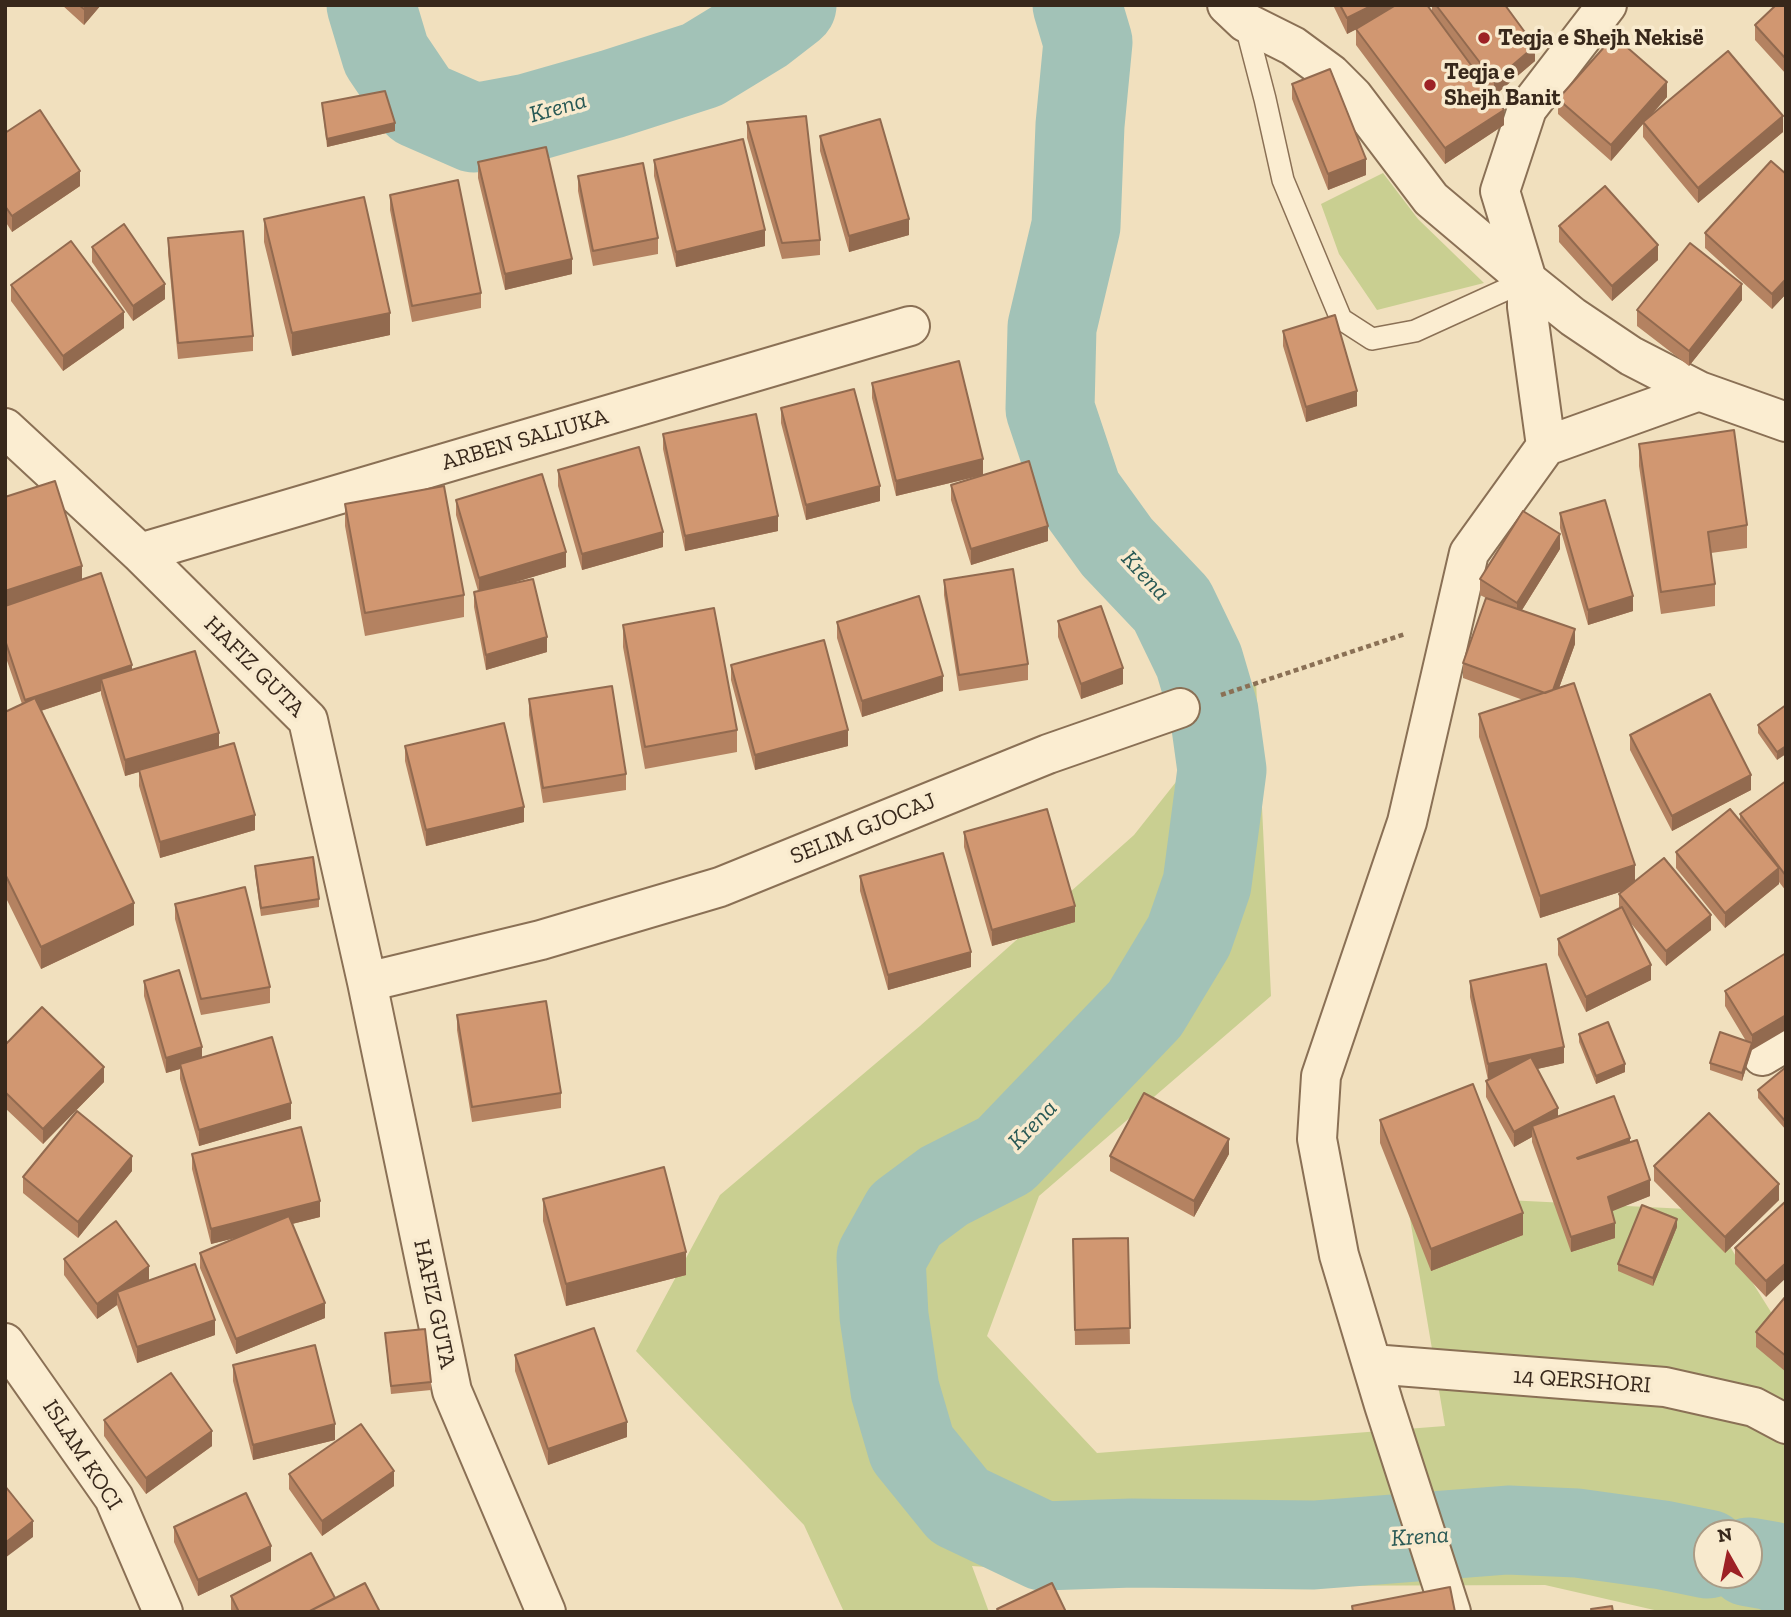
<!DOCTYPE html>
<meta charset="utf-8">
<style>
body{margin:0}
#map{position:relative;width:1791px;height:1617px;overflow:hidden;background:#f1e0be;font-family:"Zilla Slab",serif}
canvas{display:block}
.frame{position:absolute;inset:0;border:7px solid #38281b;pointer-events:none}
.north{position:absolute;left:1693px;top:1519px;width:70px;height:70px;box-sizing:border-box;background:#f8eace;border:2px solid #ab9c86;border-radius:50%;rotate:351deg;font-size:19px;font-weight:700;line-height:28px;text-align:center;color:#38281b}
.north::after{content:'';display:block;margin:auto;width:24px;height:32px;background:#9d2125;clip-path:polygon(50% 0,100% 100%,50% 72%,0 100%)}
</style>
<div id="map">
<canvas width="1791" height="1617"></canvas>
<div class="frame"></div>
<div class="north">N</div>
</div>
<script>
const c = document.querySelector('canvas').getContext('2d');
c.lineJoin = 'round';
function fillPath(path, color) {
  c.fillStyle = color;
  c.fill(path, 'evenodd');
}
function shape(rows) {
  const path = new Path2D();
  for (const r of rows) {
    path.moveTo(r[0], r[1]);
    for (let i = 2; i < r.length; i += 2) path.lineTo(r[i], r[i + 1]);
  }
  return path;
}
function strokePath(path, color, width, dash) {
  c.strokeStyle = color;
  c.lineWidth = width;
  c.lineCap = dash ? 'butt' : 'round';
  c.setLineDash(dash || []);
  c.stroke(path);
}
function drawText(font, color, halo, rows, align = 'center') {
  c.font = font + ' "Zilla Slab",serif';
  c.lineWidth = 7;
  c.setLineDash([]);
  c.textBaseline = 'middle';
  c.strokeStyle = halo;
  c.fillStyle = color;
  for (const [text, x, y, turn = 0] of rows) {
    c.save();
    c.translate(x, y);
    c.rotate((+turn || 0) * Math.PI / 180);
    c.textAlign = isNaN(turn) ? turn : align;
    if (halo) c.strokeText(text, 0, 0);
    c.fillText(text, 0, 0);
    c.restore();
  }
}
const green = shape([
 [1383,173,1418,219,1484,283,1377,310,1339,254,1321,204],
 [1256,681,1271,996,1039,1196,987,1336,1097,1453,1445,1426,1406,1195,1707,1210,1786,1336,1786,1612,1663,1612,1545,1585,1264,1586,972,1566,989,1612,844,1612,804,1525,636,1351,720,1195,920,1026,1134,835],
 [1707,1533,1749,1533,1749,1575,1707,1575]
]);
const river = shape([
 [371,5,386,55,419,104,474,128,528,118,612,94,702,65,761,29,792,5],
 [1077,5,1088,42,1080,125,1076,226,1052,327,1050,409,1078,493,1117,547,1172,605,1199,661,1214,712,1222,770,1207,884,1189,936,1145,1009,1005,1155,944,1186,905,1215,881,1258,884,1316,895,1390,912,1448,959,1506,1043,1546,1132,1543,1314,1545,1508,1530,1577,1533,1663,1545,1707,1554],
 [1749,1562,1772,1566,1786,1572]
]);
const path = shape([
 [1221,695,1405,634]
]);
const service = shape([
 [1245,22,1265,99,1283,180,1341,319,1372,339,1415,331,1527,280]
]);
const minor = shape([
 [1227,5,1245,22,1293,46,1331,74,1353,96,1431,199,1527,280,1573,317,1631,356,1699,391],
 [5,428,140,553,308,720,367,982,452,1391,546,1612],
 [1546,446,1527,307,1527,280,1500,191,1527,109,1607,5],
 [1546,446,1699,391,1786,422],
 [140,553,910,326],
 [367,982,541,940,720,887,1048,754,1180,708],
 [1762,1056,1786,1042],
 [5,1343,114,1498,163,1612],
 [1372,1364,1665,1387,1754,1407,1786,1424],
 [1451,1612,1384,1405,1339,1255,1317,1139,1321,1076,1407,822,1469,553,1546,446]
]);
const wall = shape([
 [62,5,101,5,84,25],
 [1333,5,1427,5,1432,13,1432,5,1505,5,1535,61,1494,96,1504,125,1445,164,1356,45,1356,29,1347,34],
 [1786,5,1786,74,1755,40,1755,25],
 [1292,84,1366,175,1328,190,1292,99],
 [1667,97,1650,116,1783,132,1698,203,1643,137,1643,124,1611,161,1558,114,1558,99],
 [322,103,395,131,327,147],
 [747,122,820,240,820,255,782,259,747,138],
 [5,133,80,186,12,232,5,221],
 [820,136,909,235,849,252,820,151],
 [654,160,765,246,676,267,654,176],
 [478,162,572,274,505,290,478,178],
 [1786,174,1786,294,1772,309,1705,248,1705,233],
 [578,176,658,238,658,254,593,266,578,191],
 [390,195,481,293,481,308,412,322,390,210],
 [264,219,390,335,292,356,264,242],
 [1559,226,1658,260,1612,301,1559,242],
 [168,238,253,336,253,351,178,359,168,253],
 [92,247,165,299,133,321,92,262],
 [11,285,124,328,63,371,11,301],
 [1742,300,1689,366,1637,326,1637,310],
 [1283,331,1357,406,1306,422,1283,346],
 [872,383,983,475,896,496,872,398],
 [781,408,880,501,806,520,781,423],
 [663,434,778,531,685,551,663,449],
 [1639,444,1747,525,1747,548,1711,553,1715,584,1715,606,1661,614,1639,466],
 [558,470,663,547,582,570,558,486],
 [951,485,1048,541,971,565,951,500],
 [5,497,82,580,132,669,219,747,255,830,160,858,139,786,139,772,125,776,101,694,101,691,41,711,134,925,41,969,5,896,5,712,22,704,5,655],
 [456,500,566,567,512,583,547,652,486,670,474,607,474,592,478,591,456,515],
 [345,504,464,595,464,617,365,636,345,526],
 [1560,513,1633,611,1588,625,1560,528],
 [1560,549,1522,610,1575,644,1559,688,1635,881,1711,930,1666,966,1629,921,1651,980,1586,1012,1558,955,1558,939,1619,909,1619,894,1623,891,1540,918,1479,737,1479,714,1523,700,1463,678,1463,663,1486,598,1480,595,1480,579],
 [944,580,1028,664,1028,680,959,691,944,595],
 [1058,621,1123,684,1081,699,1058,637],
 [837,622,943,691,862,717,837,638],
 [623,625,737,730,737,752,645,769,623,647],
 [731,665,848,746,755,770,731,680],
 [529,699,626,774,626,790,543,803,529,715],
 [1786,705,1777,760,1758,733,1758,725],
 [1630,735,1751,790,1672,831,1630,750],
 [405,746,524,822,426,846,405,761],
 [1786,781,1786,891,1779,882,1779,884,1725,928,1676,868,1676,852,1740,821,1740,814],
 [964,832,1075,922,992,946,964,847],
 [255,866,319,899,319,907,261,916,255,874],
 [860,876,971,967,888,990,860,891],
 [175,904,270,987,270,1003,201,1015,175,919],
 [1780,957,1742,1081,1710,1070,1710,1063,1746,1041,1725,1006,1725,991],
 [144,981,202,1057,291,1119,199,1146,180,1079,180,1069,166,1073,144,996],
 [1470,981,1564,1063,1537,1069,1558,1117,1630,1142,1650,1196,1611,1211,1615,1238,1571,1252,1532,1142,1532,1137,1514,1147,1486,1097,1486,1081,1488,1080,1470,997],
 [457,1015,561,1093,561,1108,472,1122,457,1030],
 [1579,1034,1625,1072,1596,1084,1579,1042],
 [5,1045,104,1082,43,1144,5,1108],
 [1786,1067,1786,1130,1758,1098,1758,1090],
 [1380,1120,1523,1235,1431,1271,1380,1143],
 [192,1154,320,1217,292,1224,325,1318,236,1354,200,1268,200,1253,238,1237,211,1244,192,1169],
 [1229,1154,1194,1217,1110,1171,1110,1156],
 [1654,1166,1779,1200,1725,1253,1654,1181],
 [132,1171,78,1238,23,1193,23,1177],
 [543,1199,686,1275,566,1306,543,1221],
 [1786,1201,1766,1297,1735,1264,1735,1248],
 [1677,1227,1653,1286,1618,1271,1618,1264],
 [1128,1238,1130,1344,1075,1345,1073,1239],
 [64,1259,149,1280,215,1335,137,1363,117,1305,97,1319,64,1275],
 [1786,1296,1786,1372,1756,1347,1756,1332],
 [385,1333,431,1382,431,1390,391,1394],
 [515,1355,627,1437,548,1465,515,1371],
 [233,1365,335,1440,253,1460,233,1381],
 [104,1420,212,1446,146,1494,104,1436],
 [289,1474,394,1486,322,1536,289,1489],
 [174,1527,271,1561,198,1596,174,1542],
 [231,1596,335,1598,380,1612,231,1612]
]);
const shadedWall = shape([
 [87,5,101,5,84,25,84,9],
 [1373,5,1405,5,1347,34,1347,18],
 [1535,46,1535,61,1494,96,1494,81],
 [1667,82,1667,97,1644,123,1643,122,1643,124,1611,161,1611,145],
 [1504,110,1504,125,1445,164,1445,148],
 [1783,116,1783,132,1698,203,1698,188],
 [395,123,395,131,327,147,327,139],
 [1366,159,1366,175,1328,190,1328,174],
 [80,171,80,186,12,232,12,216],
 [909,219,909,235,849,252,849,236],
 [765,230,765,246,676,267,676,252],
 [1658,245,1658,260,1612,301,1612,286],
 [572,259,572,274,505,290,505,274],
 [1786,279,1786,294,1772,309,1772,294],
 [165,284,165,299,133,321,133,306],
 [1742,284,1742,300,1689,366,1689,351],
 [124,312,124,328,63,371,63,356],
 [390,313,390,335,292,356,292,333],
 [1357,391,1357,406,1306,422,1306,407],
 [983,459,983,475,896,496,896,481],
 [880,486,880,501,806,520,806,505],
 [778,516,778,531,685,551,685,536],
 [1048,526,1048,541,971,565,971,549],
 [663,532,663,547,582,570,582,554],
 [1560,534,1560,549,1517,618,1517,603],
 [566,552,566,567,479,593,479,578],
 [82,566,82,582,5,606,5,591],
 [1633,596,1633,611,1588,625,1588,610],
 [1575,629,1575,644,1551,710,1551,695],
 [547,637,547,652,486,670,486,655],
 [132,665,132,680,101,679,101,691,25,716,25,700],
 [1123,668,1123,684,1081,699,1081,684],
 [943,676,943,691,862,717,862,701],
 [848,730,848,746,755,770,755,755],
 [219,733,219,748,125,776,125,760],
 [1786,746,1786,754,1777,760,1777,752],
 [1751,775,1751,790,1672,831,1672,816],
 [524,807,524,822,426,846,426,830],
 [255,815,255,830,160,858,160,842],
 [1635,865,1635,887,1540,918,1540,896],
 [1779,868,1779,884,1725,928,1725,913],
 [134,903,134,925,41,969,41,947],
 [1075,906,1075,922,992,946,992,930],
 [1711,915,1711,930,1666,966,1666,951],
 [971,952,971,967,888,990,888,975],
 [1651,965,1651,980,1586,1012,1586,997],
 [1786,1015,1786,1030,1752,1050,1742,1081,1742,1073,1752,1043,1752,1035],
 [202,1047,202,1062,180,1064,180,1069,166,1073,166,1058],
 [1564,1047,1564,1063,1488,1080,1488,1064],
 [1625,1064,1625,1072,1596,1084,1596,1076],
 [104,1067,104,1082,43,1144,43,1129],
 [291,1103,291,1119,199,1146,199,1130],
 [1558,1108,1558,1123,1532,1126,1532,1137,1514,1147,1514,1132],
 [1630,1138,1630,1154,1577,1173,1577,1158],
 [1229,1139,1229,1154,1194,1217,1194,1201],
 [132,1156,132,1171,78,1238,78,1222],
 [1650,1180,1650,1196,1608,1213,1608,1197],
 [1779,1184,1779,1200,1725,1253,1725,1237],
 [320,1201,320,1217,211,1244,211,1229],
 [1523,1213,1523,1235,1431,1271,1431,1249],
 [1677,1219,1677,1227,1653,1286,1653,1278],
 [1615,1223,1615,1238,1571,1252,1571,1237],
 [686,1252,686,1275,566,1306,566,1284],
 [1786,1263,1786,1278,1766,1297,1766,1281],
 [149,1266,149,1281,117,1292,117,1305,97,1319,97,1304],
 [325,1303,325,1318,236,1354,236,1339],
 [215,1320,215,1335,137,1363,137,1347],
 [627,1422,627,1437,548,1465,548,1449],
 [335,1424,335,1440,253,1460,253,1445],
 [212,1431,212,1446,146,1494,146,1478],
 [394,1471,394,1486,322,1536,322,1521],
 [33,1521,33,1537,5,1558,5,1543],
 [271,1546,271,1561,198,1596,198,1580]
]);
const building = shape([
 [79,5,87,5,84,9,79,5],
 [1340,5,1373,5,1347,18,1340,5],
 [1396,5,1427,5,1504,110,1445,148,1356,29,1396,5],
 [1436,5,1505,5,1535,46,1494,81,1436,5],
 [1776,5,1786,5,1786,59,1755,25,1776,5],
 [1614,36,1667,82,1611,145,1558,99,1614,36],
 [1728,51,1783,116,1698,188,1643,122,1728,51],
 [1330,69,1366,159,1328,174,1292,84,1330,69],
 [385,91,395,123,327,139,322,103,385,91],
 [40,110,80,171,12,216,5,206,5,133,40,110],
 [806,116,820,240,782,243,747,122,806,116],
 [880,119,909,219,849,236,820,136,880,119],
 [743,139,765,230,676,252,654,160,743,139],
 [546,147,572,259,505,274,478,162,546,147],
 [1771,161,1786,174,1786,279,1772,294,1705,233,1771,161],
 [643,163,658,238,593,251,578,176,643,163],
 [458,180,481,293,412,306,390,195,458,180],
 [1605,186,1658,245,1612,286,1559,226,1605,186],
 [364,197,390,313,292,333,264,219,364,197],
 [124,224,165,284,133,306,92,247,124,224],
 [243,231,253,336,178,343,168,238,243,231],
 [71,241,124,312,63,356,11,285,71,241],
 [1690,243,1742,284,1689,351,1637,310,1690,243],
 [1335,315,1357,391,1306,407,1283,331,1335,315],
 [959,361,983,459,896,481,872,383,959,361],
 [854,389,880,486,806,505,781,408,854,389],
 [756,414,778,516,685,536,663,434,756,414],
 [1734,430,1747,525,1708,532,1715,584,1661,592,1639,444,1734,430],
 [639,447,663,532,582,554,558,470,639,447],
 [1029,461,1048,526,971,549,951,485,1029,461],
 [542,474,566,552,479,578,456,500,542,474],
 [55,481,82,566,5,591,5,497,55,481],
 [444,486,464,595,365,613,345,504,444,486],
 [1605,500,1633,596,1588,610,1560,513,1605,500],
 [1523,511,1560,534,1517,603,1480,579,1523,511],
 [1013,569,1028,664,959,675,944,580,1013,569],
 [101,573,132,665,25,700,5,640,5,606,101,573],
 [533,579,547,637,486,655,474,592,533,579],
 [919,596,943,676,862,701,837,622,919,596],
 [1486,598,1575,629,1553,690,1545,693,1463,663,1486,598],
 [1101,606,1123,668,1081,684,1058,621,1101,606],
 [714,608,737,730,645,747,623,625,714,608],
 [824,640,848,730,755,755,731,665,824,640],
 [195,651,219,733,125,760,101,679,195,651],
 [1574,683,1635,865,1540,896,1479,714,1574,683],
 [612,686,626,774,543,788,529,699,612,686],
 [1710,694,1751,775,1672,816,1630,735,1710,694],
 [35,698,134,903,41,947,5,874,5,712,35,698],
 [1786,705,1786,746,1777,752,1758,725,1786,705],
 [504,723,524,807,426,830,405,746,504,723],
 [234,743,255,815,160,842,139,770,234,743],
 [1786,781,1786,876,1740,814,1786,781],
 [1047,809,1075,906,992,930,964,832,1047,809],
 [1730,809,1779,868,1725,913,1676,852,1730,809],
 [943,853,971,952,888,975,860,876,943,853],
 [313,857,319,899,261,908,255,866,313,857],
 [1664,858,1711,915,1666,951,1619,894,1664,858],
 [245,887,270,987,201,999,175,904,245,887],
 [1622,907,1651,965,1586,997,1558,939,1622,907],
 [1786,953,1786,1015,1752,1035,1725,991,1786,953],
 [1546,964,1564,1047,1488,1064,1470,981,1546,964],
 [179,970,202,1047,166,1058,144,981,179,970],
 [546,1001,561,1093,472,1107,457,1015,546,1001],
 [42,1007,104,1067,43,1129,5,1092,5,1045,42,1007],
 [1608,1022,1625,1064,1596,1076,1579,1034,1608,1022],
 [1720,1032,1752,1043,1742,1073,1710,1063,1720,1032],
 [272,1037,291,1103,199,1130,180,1064,272,1037],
 [1531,1057,1558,1108,1514,1132,1486,1081,1531,1057],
 [1786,1067,1786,1122,1758,1090,1786,1067],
 [1473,1084,1523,1213,1431,1249,1380,1120,1473,1084],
 [1144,1093,1229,1139,1194,1201,1110,1156,1144,1093],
 [1614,1096,1630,1138,1577,1158,1578,1159,1637,1140,1650,1180,1608,1197,1615,1223,1571,1237,1532,1126,1614,1096],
 [77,1111,132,1156,78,1222,23,1177,77,1111],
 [1709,1113,1779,1184,1725,1237,1654,1166,1709,1113],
 [301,1127,320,1201,211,1229,192,1154,301,1127],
 [664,1167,686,1252,566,1284,543,1199,664,1167],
 [1786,1201,1786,1263,1766,1281,1735,1248,1786,1201],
 [1642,1205,1677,1219,1653,1278,1618,1264,1642,1205],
 [289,1216,325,1303,236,1339,200,1253,289,1216],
 [116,1221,149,1266,97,1304,64,1259,116,1221],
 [1128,1238,1130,1328,1075,1330,1073,1239,1128,1238],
 [195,1264,215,1320,137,1347,117,1292,195,1264],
 [1786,1296,1786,1356,1756,1332,1786,1296],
 [594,1328,627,1422,548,1449,515,1355,594,1328],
 [425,1329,431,1382,391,1386,385,1333,425,1329],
 [315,1345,335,1424,253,1445,233,1365,315,1345],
 [171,1373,212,1431,146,1478,104,1420,171,1373],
 [361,1424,394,1471,322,1521,289,1474,361,1424],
 [5,1486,33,1521,5,1543,5,1486],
 [246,1493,271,1546,198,1580,174,1527,246,1493],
 [311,1553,335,1598,308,1612,239,1612,231,1596,311,1553],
 [365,1583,380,1612,308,1612,365,1583],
 [1052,1583,1066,1612,999,1612,997,1609,1052,1583],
 [1450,1587,1455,1612,1353,1612,1352,1606,1450,1587],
 [1612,1606,1613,1612,1592,1612,1591,1609,1612,1606]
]);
const markers = [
 [1484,38,7,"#9d2125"],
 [1430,85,7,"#9d2125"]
];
const poiNames = [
 ["Teqja e Shejh Nekisë",1498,38],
 ["Teqja e",1444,72],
 ["Shejh Banit",1444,98]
];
const streetNames = [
 ["ARBEN SALIUKA",525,440,-16],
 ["HAFIZ GUTA",254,667,45],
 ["SELIM GJOCAJ",863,829,-22],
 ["HAFIZ GUTA",434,1304,78],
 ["14 QERSHORI",1582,1381,4],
 ["ISLAM KOCI",82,1455,57]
];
const waterNames = [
 ["Krena",558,108,-16],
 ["Krena",1145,576,47],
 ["Krena",1033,1125,-46],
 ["Krena",1420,1537,-4]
];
fillPath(green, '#c9cf91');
strokePath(river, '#a2c2b7', 89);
strokePath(service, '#8a7055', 24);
strokePath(minor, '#8a7055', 42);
strokePath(path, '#8a7055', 4.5, [5, 3.5]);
strokePath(service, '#fbedd1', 21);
strokePath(minor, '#fbedd1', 38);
fillPath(wall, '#b48261');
fillPath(shadedWall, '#926a4f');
fillPath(building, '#d19771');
strokePath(building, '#926a4f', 2);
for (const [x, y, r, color] of markers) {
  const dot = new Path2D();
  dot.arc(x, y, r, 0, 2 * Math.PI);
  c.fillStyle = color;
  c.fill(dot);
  strokePath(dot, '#f8eace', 2.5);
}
drawText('bold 23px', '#38281b', '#f8eace', poiNames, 'left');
drawText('23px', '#38281b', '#f8eace', streetNames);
drawText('italic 24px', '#295955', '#f8eace', waterNames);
</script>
